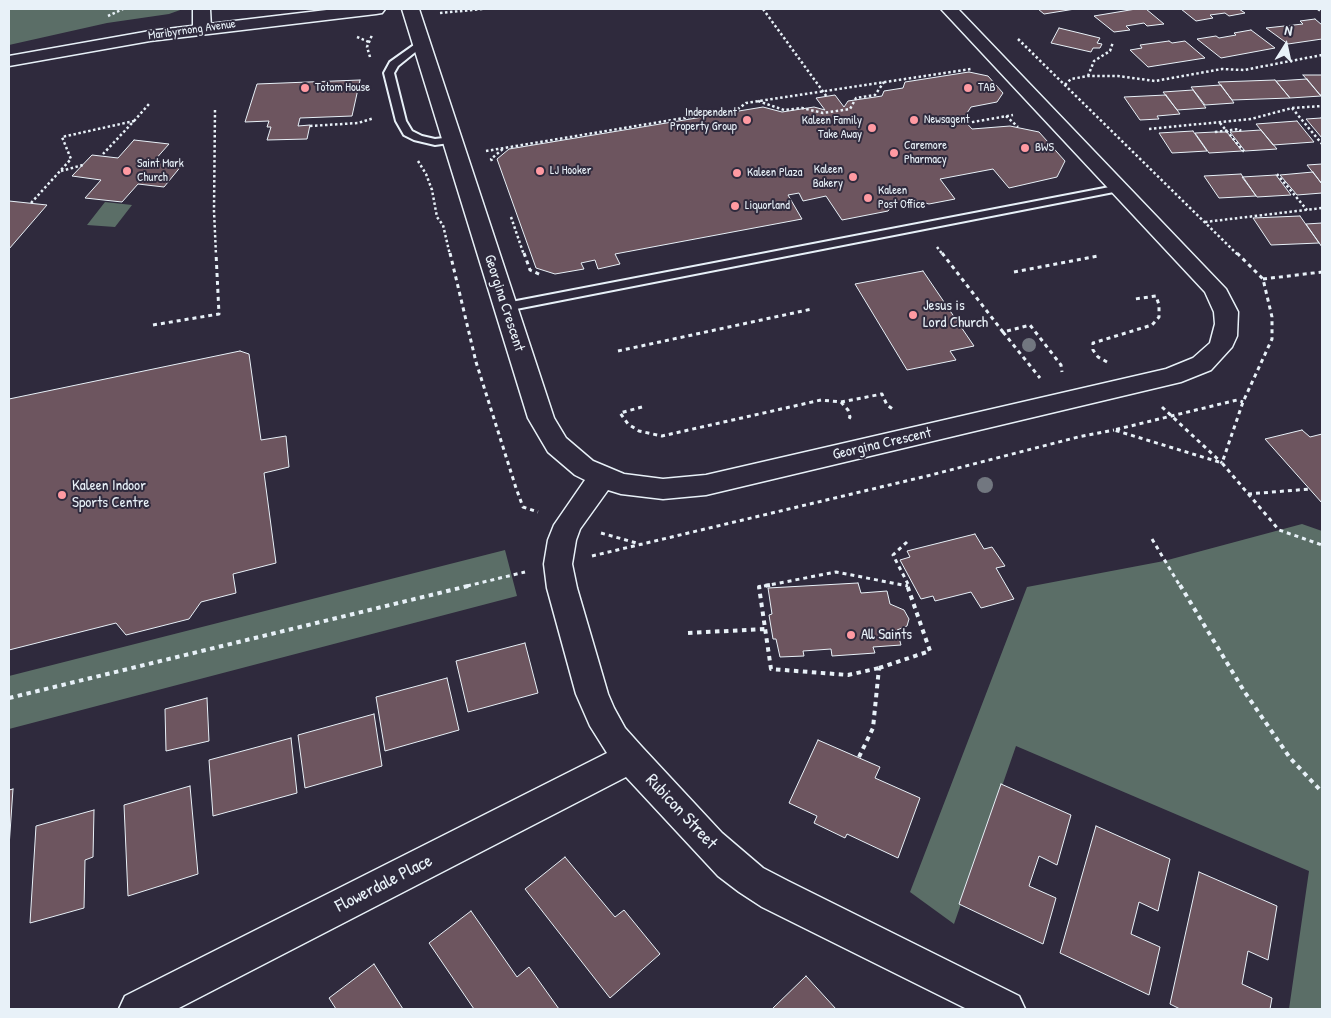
<!DOCTYPE html>
<style>
body{margin:0}
#map{position:relative;width:1331px;height:1018px;overflow:hidden;background:#2f2a3d;font-family:"Patrick Hand",sans-serif}
canvas{display:block}
.frame{position:absolute;inset:0;border:10px solid #e8f1f8;pointer-events:none}
.north{position:absolute;left:1261px;top:20px;width:50px;height:50px;-webkit-text-stroke:4px #2f2a3d;paint-order:stroke;rotate:10deg;font-size:14px;font-weight:700;line-height:20px;text-align:center;color:#e8f1f8}
.north::after{content:'';display:block;margin:auto;width:18px;height:22px;background:#e8f1f8;clip-path:polygon(50% 0,100% 100%,50% 72%,0 100%)}
</style>
<div id="map">
<canvas width="1331" height="1018"></canvas>
<div class="frame"></div>
<div class="north">N</div>
</div>
<script>
const c = document.querySelector('canvas').getContext('2d');
c.lineJoin = 'round';
function fillPath(path, color) {
  c.fillStyle = color;
  c.fill(path, 'evenodd');
}
function shape(rows) {
  const path = new Path2D();
  for (const r of rows) {
    path.moveTo(r[0], r[1]);
    for (let i = 2; i < r.length; i += 2) path.lineTo(r[i], r[i + 1]);
  }
  return path;
}
function strokePath(path, color, width, dash) {
  c.strokeStyle = color;
  c.lineWidth = width;
  c.lineCap = dash ? 'butt' : 'round';
  c.setLineDash(dash || []);
  c.stroke(path);
}
function drawText(font, color, halo, rows, align = 'center') {
  c.font = font + ' "Patrick Hand",sans-serif';
  c.lineWidth = 4;
  c.setLineDash([]);
  c.textBaseline = 'middle';
  c.strokeStyle = halo;
  c.fillStyle = color;
  for (const [text, x, y, turn = 0] of rows) {
    c.save();
    c.translate(x, y);
    c.rotate((+turn || 0) * Math.PI / 180);
    c.textAlign = isNaN(turn) ? turn : align;
    if (halo) c.strokeText(text, 0, 0);
    c.fillText(text, 0, 0);
    c.restore();
  }
}
const green = shape([
 [9,9,183,9,169,14,107,23,9,45],
 [105,202,132,205,115,227,87,225],
 [1302,524,1322,531,1322,1009,1289,1009,1309,871,1016,746,954,924,910,892,1027,587,1164,561],
 [505,550,517,596,9,729,9,676]
]);
const building = shape([
 [1038,9,1075,9,1044,14,1038,9],
 [1136,9,1146,9,1164,24,1147,26,1144,23,1126,26,1130,30,1114,32,1094,16,1136,9],
 [1181,9,1239,9,1245,13,1229,16,1225,13,1210,15,1213,18,1196,21,1181,9],
 [1315,19,1322,25,1322,39,1288,44,1266,28,1303,24,1300,21,1315,19],
 [1059,28,1100,38,1097,43,1102,44,1100,48,1093,48,1091,52,1051,43,1059,28],
 [1251,30,1275,48,1221,58,1197,39,1216,36,1219,38,1236,35,1234,33,1251,30],
 [1169,41,1172,43,1185,41,1205,58,1148,67,1130,50,1142,48,1140,45,1169,41],
 [969,72,988,76,1003,93,997,102,971,107,963,119,972,129,1010,126,1039,132,1065,161,1057,177,1009,188,993,169,940,179,955,199,929,204,915,200,894,204,888,211,842,220,826,196,803,201,799,193,788,195,802,219,615,254,620,264,598,269,595,260,581,263,584,269,555,274,536,268,497,159,509,149,763,107,782,112,814,107,825,110,816,98,835,95,844,107,848,101,882,96,884,91,903,88,905,82,969,72],
 [1303,75,1322,75,1322,95,1320,95,1303,75],
 [1307,79,1321,96,1290,98,1276,81,1307,79],
 [360,80,352,116,300,118,298,126,310,125,307,139,267,140,271,127,267,127,269,121,245,122,257,84,360,80],
 [1275,80,1290,98,1232,100,1218,82,1275,80],
 [1221,85,1234,103,1205,105,1191,87,1221,85],
 [1193,90,1206,108,1177,110,1163,92,1193,90],
 [1166,95,1180,114,1157,116,1159,119,1140,120,1124,97,1166,95],
 [1321,118,1322,119,1322,138,1306,119,1321,118],
 [1297,121,1314,142,1273,145,1256,124,1297,121],
 [1261,130,1277,149,1245,151,1230,132,1261,130],
 [1193,131,1207,151,1172,153,1159,133,1193,131],
 [1215,132,1227,132,1242,151,1209,153,1195,133,1215,132],
 [134,140,169,144,154,161,182,165,164,187,138,184,122,202,85,198,101,180,72,176,92,155,118,158,134,140],
 [1322,164,1322,184,1307,165,1322,164],
 [1313,172,1322,184,1322,193,1297,195,1280,175,1313,172],
 [1241,174,1256,196,1219,198,1204,176,1241,174],
 [1276,175,1291,195,1257,197,1242,177,1276,175],
 [9,201,47,205,9,249,9,201],
 [1300,216,1319,243,1271,245,1253,218,1300,216],
 [1322,223,1322,247,1306,224,1322,223],
 [923,271,974,346,950,351,956,360,907,370,855,284,923,271],
 [240,351,249,354,261,440,286,436,289,467,264,473,276,563,233,574,236,593,201,602,189,619,126,635,116,623,9,650,9,399,240,351],
 [1302,430,1310,437,1322,434,1322,503,1265,439,1302,430],
 [975,534,984,549,992,547,1005,566,996,568,1014,599,981,608,971,592,935,601,933,596,921,599,900,560,910,557,907,551,975,534],
 [858,583,861,593,887,591,890,604,904,610,909,619,907,626,897,630,901,645,873,647,875,653,832,656,831,649,803,651,804,656,780,657,776,639,773,639,769,615,772,614,768,588,858,583],
 [525,643,538,693,468,712,456,661,525,643],
 [447,678,459,730,385,751,376,697,447,678],
 [207,698,209,741,166,751,165,709,207,698],
 [374,714,382,766,305,788,298,735,374,714],
 [291,738,297,793,213,816,209,760,291,738],
 [818,740,880,767,875,778,920,798,898,858,847,834,845,838,814,823,817,816,789,803,818,740],
 [1001,784,1071,815,1057,865,1039,856,1029,886,1056,898,1043,944,959,904,1001,784],
 [190,786,198,874,128,896,124,805,190,786],
 [13,789,9,847,9,790,13,789],
 [94,810,93,857,85,860,84,908,30,923,36,826,94,810],
 [1096,826,1170,859,1158,911,1139,902,1131,934,1160,947,1149,995,1060,953,1096,826],
 [565,857,615,917,624,910,660,954,610,998,525,889,565,857],
 [1199,872,1277,906,1268,960,1248,951,1242,984,1272,998,1270,1009,1180,1009,1170,1004,1199,872],
 [471,911,517,977,529,967,559,1009,474,1009,429,943,471,911],
 [374,964,403,1009,336,1009,329,998,374,964],
 [806,976,836,1009,772,1009,806,976]
]);
const pathFar2 = shape([
 [763,9,827,97],
 [1318,9,1322,12],
 [440,13,483,9],
 [108,16,123,9],
 [357,37,369,42],
 [1018,39,1238,255],
 [370,57,367,47,372,35],
 [1088,76,1094,61,1110,51,1113,42],
 [1065,85,1071,79,1088,76,1118,76,1155,81,1222,69,1244,70,1322,55],
 [758,101,784,110,802,108,823,113,850,109,856,98,875,95,884,82],
 [1292,108,1322,144],
 [215,110,214,211,216,255],
 [1006,116,1018,127],
 [134,121,149,104],
 [967,123,1013,115],
 [1220,123,1245,153],
 [310,126,358,123,374,118],
 [1149,129,1251,119,1292,108,1322,106],
 [1215,132,1239,129,1241,131],
 [486,151,738,109,746,103,971,69],
 [418,161,426,174,432,190,437,217,443,225,450,255],
 [492,161,491,159,504,148],
 [61,171,83,165],
 [1277,174,1307,210],
 [31,203,71,159,62,137,134,121,103,154],
 [511,217,524,255],
 [1205,222,1322,208],
 [937,247,943,255]
]);
const pathFar1 = shape([
 [450,253,476,362,516,488,523,507,538,512],
 [524,253,530,270,541,275],
 [942,253,1003,332,1030,325,1061,365,1062,372],
 [1237,253,1263,279,1272,317,1272,339,1243,402,1222,463,1279,530,1322,545],
 [1014,272,1098,256],
 [1263,279,1322,272],
 [153,325,219,314,216,253],
 [1003,332,1040,378],
 [618,351,812,309],
 [1107,362,1098,357,1093,350,1093,343,1152,325,1159,317,1159,305,1156,296,1135,299],
 [841,402,882,394,887,405,894,410],
 [642,407,620,413,628,424,639,431,662,436,821,400,841,402,848,410,850,417,848,421],
 [1162,407,1222,463],
 [1219,462,1114,430,1237,400,1243,402],
 [1248,494,1310,489],
 [601,533,640,544],
 [1152,539,1180,586],
 [907,542,893,555,908,584],
 [592,556,927,476,1078,437,1114,430],
 [467,586,525,572],
 [764,586,836,572,908,586]
]);
const path = shape([
 [770,585,759,587,771,669,848,675,879,668],
 [1180,585,1244,691,1290,758,1322,792],
 [688,633,765,629],
 [879,668,930,651,907,585],
 [9,698,472,585],
 [859,757,873,728,879,668]
]);
const service = shape([
 [421,40,424,41,424,45,398,66,394,73,406,121,412,131,422,136,435,139,452,137,457,140,456,142,435,145,414,140,404,135,396,121,384,73,390,62,421,40],
 [1120,185,1126,188,1124,190,506,311,500,307,506,303,1120,185]
]);
const minor = shape([
 [193,9,210,9,211,28,208,32,202,33,196,32,193,28,193,9],
 [402,9,419,9,554,418,566,438,593,461,624,474,663,479,706,475,1166,369,1193,358,1210,343,1215,324,1214,312,1205,292,941,9,958,9,1226,289,1238,312,1237,336,1232,347,1211,370,1181,382,706,495,663,499,621,494,608,490,580,529,576,540,572,564,577,588,608,694,614,708,625,728,642,747,722,833,763,868,788,881,1019,996,1025,1009,967,1009,762,907,739,892,718,876,626,777,177,1009,119,1009,125,996,607,753,590,726,576,694,547,588,544,564,548,540,554,525,585,480,575,475,548,452,528,418,402,9]
]);
const tertiary = shape([
 [335,9,385,9,382,13,376,14,150,41,9,66,9,56,150,31,335,9]
]);
const trees = [
 [1029,345,7],
 [985,485,8]
];
const markers = [
 [305,88,5,"#ff9aa2"],
 [968,88,5,"#ff9aa2"],
 [747,120,5,"#ff9aa2"],
 [914,120,5,"#ff9aa2"],
 [872,128,5,"#ff9aa2"],
 [1025,148,5,"#ff9aa2"],
 [894,153,5,"#ff9aa2"],
 [127,171,5,"#ff9aa2"],
 [540,171,5,"#ff9aa2"],
 [737,173,5,"#ff9aa2"],
 [853,177,5,"#ff9aa2"],
 [868,198,5,"#ff9aa2"],
 [735,206,5,"#ff9aa2"],
 [913,315,5,"#ff9aa2"],
 [62,495,5,"#ff9aa2"],
 [851,635,5,"#ff9aa2"]
];
const farStreetnames = [
 ["Maribyrnong Avenue",192,30,-8]
];
const farPoinames = [
 ["Totom House",315,88],
 ["TAB",978,88],
 ["Independent",737,113,"right"],
 ["Property Group",737,127,"right"],
 ["Newsagent",924,120],
 ["Kaleen Family",862,121,"right"],
 ["Take Away",862,135,"right"],
 ["Caremore",904,146],
 ["Pharmacy",904,160],
 ["BWS",1035,148],
 ["Saint Mark",137,164],
 ["Church",137,178],
 ["Kaleen",843,170,"right"],
 ["Bakery",843,184,"right"],
 ["LJ Hooker",550,171],
 ["Kaleen Plaza",747,173],
 ["Kaleen",878,191],
 ["Post Office",878,205],
 ["Liquorland",745,206]
];
const streetNames = [
 ["Georgina Crescent",504,303,72],
 ["Georgina Crescent",882,444,-13]
];
const poiNames = [
 ["Jesus is",923,306],
 ["Lord Church",923,323],
 ["Kaleen Indoor",72,486],
 ["Sports Centre",72,503],
 ["All Saints",861,635]
];
const nearStreetnames = [
 ["Rubicon Street",681,812,47],
 ["Flowerdale Place",384,884,-27]
];
fillPath(green, '#5b6e67');
fillPath(building, '#6d555f');
strokePath(building, '#e8f1f8', 1);
strokePath(service, '#e8f1f8', 4);
strokePath(minor, '#e8f1f8', 3);
strokePath(tertiary, '#e8f1f8', 3);
strokePath(pathFar2, '#e8f1f8', 2.5, [2.5, 2.5]);
strokePath(pathFar1, '#e8f1f8', 3, [4, 4]);
strokePath(path, '#e8f1f8', 4, [4.5, 4.5]);
fillPath(service, '#2f2a3d');
fillPath(minor, '#2f2a3d');
fillPath(tertiary, '#2f2a3d');
c.fillStyle = '#727780';
for (const [x, y, r] of trees) {
  c.beginPath();
  c.arc(x, y, r, 0, 2 * Math.PI);
  c.fill();
}
for (const [x, y, r, color] of markers) {
  const dot = new Path2D();
  dot.arc(x, y, r, 0, 2 * Math.PI);
  c.fillStyle = color;
  c.fill(dot);
  strokePath(dot, '#2f2a3d', 2);
}
drawText('12px', '#e8f1f8', '#2f2a3d', farStreetnames);
drawText('12px', '#e8f1f8', '#2f2a3d', farPoinames, 'left');
drawText('15px', '#e8f1f8', '#2f2a3d', streetNames);
drawText('15px', '#e8f1f8', '#2f2a3d', poiNames, 'left');
drawText('18px', '#e8f1f8', '#2f2a3d', nearStreetnames);
</script>
